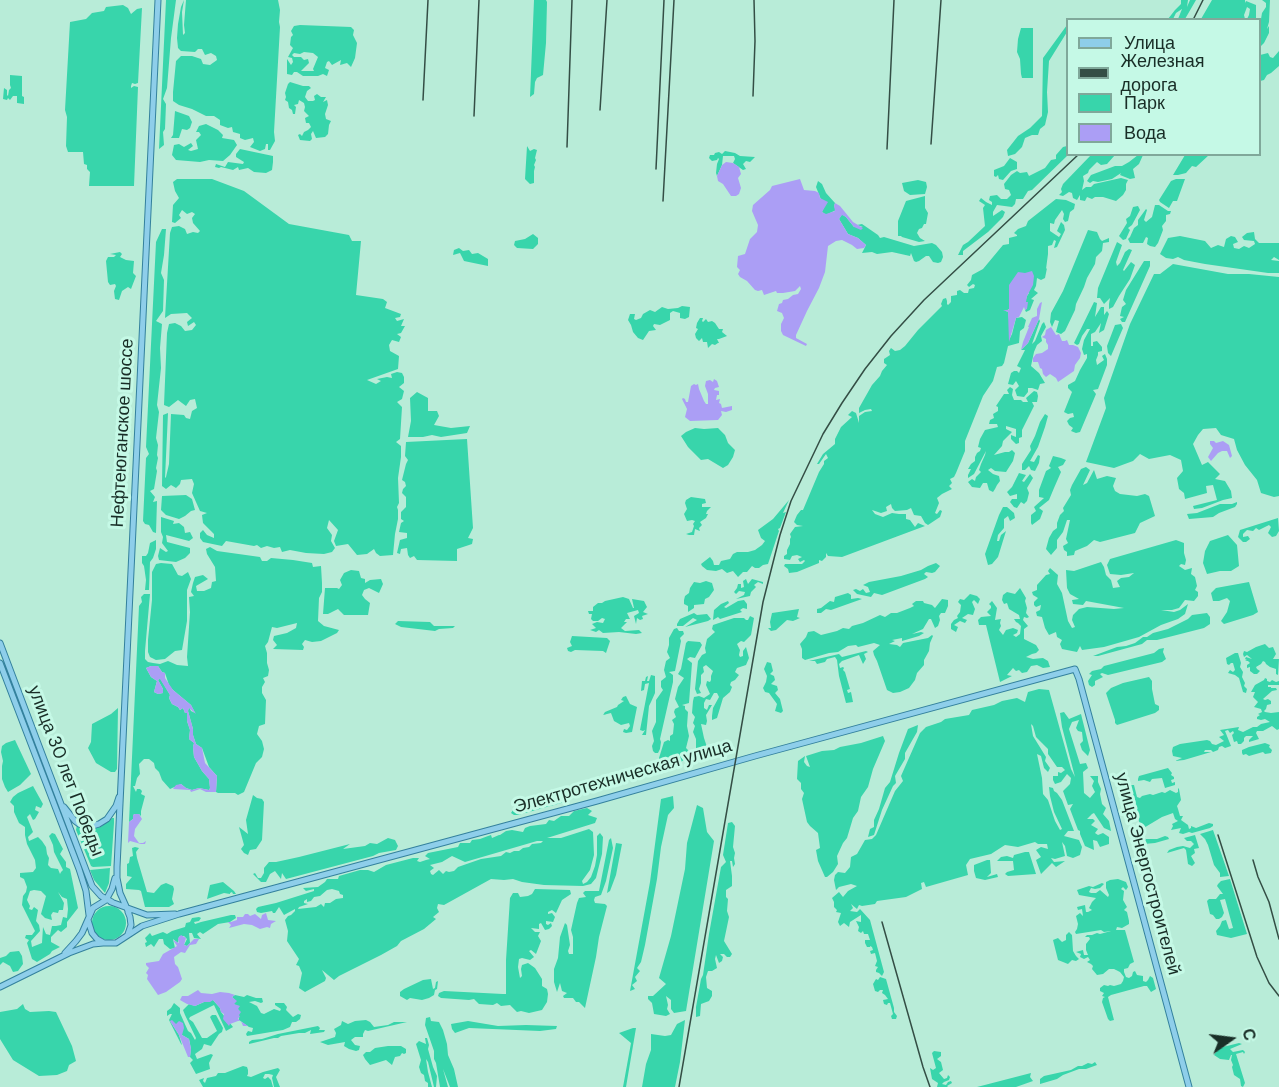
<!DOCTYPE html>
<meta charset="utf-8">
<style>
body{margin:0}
#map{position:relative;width:1279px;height:1087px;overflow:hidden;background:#b8ecd8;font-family:"DM Sans",sans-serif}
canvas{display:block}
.legend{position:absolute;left:1066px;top:18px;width:195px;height:138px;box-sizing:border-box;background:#c5f9e6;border:2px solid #80a89a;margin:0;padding:8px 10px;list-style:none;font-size:18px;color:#192e27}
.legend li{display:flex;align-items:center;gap:12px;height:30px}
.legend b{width:30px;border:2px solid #80a89a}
.north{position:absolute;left:1201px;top:1009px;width:60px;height:60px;-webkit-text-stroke:4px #c5f9e6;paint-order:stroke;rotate:76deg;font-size:16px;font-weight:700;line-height:24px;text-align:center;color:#192e27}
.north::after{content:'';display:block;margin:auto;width:21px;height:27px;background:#192e27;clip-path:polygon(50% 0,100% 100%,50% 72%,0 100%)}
</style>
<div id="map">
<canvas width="1279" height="1087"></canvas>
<ul class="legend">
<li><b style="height:8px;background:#8eceea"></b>Улица</li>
<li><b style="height:8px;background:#344e45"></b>Железная дорога</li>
<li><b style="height:16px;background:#38d5ab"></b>Парк</li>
<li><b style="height:16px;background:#ab9ef5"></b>Вода</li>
</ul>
<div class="north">С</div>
</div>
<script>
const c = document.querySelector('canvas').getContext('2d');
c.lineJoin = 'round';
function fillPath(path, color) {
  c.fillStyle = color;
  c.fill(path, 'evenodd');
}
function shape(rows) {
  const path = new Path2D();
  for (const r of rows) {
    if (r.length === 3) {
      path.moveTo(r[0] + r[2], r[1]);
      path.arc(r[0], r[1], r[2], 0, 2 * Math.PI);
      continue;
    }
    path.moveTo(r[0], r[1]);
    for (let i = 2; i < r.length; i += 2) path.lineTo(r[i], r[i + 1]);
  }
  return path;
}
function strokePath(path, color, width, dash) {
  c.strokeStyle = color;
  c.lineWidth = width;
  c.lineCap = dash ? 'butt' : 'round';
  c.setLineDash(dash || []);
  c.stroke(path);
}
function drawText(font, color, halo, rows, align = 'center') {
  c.font = font + ' "DM Sans",sans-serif';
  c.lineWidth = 6;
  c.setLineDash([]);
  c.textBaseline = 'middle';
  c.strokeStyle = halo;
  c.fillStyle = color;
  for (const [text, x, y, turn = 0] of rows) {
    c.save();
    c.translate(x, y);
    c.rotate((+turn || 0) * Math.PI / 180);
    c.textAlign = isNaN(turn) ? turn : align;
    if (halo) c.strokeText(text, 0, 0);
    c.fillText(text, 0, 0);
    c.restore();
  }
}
const green = shape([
 [166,0,176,0,171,38,167,88,163,99,166,104,165,129,163,132,164,145,159,149],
 [184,0,182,12,183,35,185,33,184,25,186,0,278,0,280,10,279,22,280,27,274,132,275,141,270,150,268,150,268,144,266,144,265,149,260,151,250,147,254,142,253,138,245,140,240,138,240,134,233,132,232,127,228,128,220,125,220,120,214,116,206,116,192,109,179,105,173,101,173,92,176,61,181,56,192,56,201,59,203,64,210,65,217,60,216,56,211,53,205,55,202,49,198,49,195,52,181,51,178,48,177,38,178,24,181,7],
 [534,0,546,0,547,2,546,43,543,75,537,78,535,82,534,94,530,97],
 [1181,0,1188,0,1187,7,1190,0,1196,0,1185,19,1178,19,1182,9,1176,13,1173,19,1168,19,1175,10,1181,4],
 [1212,0,1245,0,1245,3,1246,1,1256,5,1256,19,1247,19,1249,15,1250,9,1247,7,1244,15,1245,19,1201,19],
 [1262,0,1270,0,1269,22,1267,29,1269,26,1269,33,1264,43,1260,47,1260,20,1257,19,1261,19,1262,13,1266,7,1266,3],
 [123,5,128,8,131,14,137,9,142,8,138,83,135,84,132,83,131,86,131,88,134,86,138,87,134,186,89,186,90,172,87,169,87,165,84,164,83,152,68,152,66,146,67,117,65,110,70,22,86,19,92,13,104,11,106,7],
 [300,25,351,27,354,30,353,35,357,43,355,58,351,67,347,63,340,65,341,60,332,65,329,61,327,62,325,68,329,70,327,76,323,74,318,76,303,76,297,72,294,72,292,75,287,74,287,59,291,65,293,62,292,58,288,57,293,48,290,45,291,37,293,35,291,31,294,26],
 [304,52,313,53,318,57,313,69,314,71,301,71,309,63,308,59,304,60,301,57,294,57,292,55,294,53,300,54],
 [1067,25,1067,32,1049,61,1047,92,1048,112,1045,125,1040,129,1038,135,1032,135,1025,138,1022,147,1015,154,1008,156,1007,150,1018,136,1030,128,1042,116,1043,58],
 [1021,28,1033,28,1033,78,1022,78,1021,74,1020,59,1017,52,1018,39],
 [1279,51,1279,66,1271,73,1267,75,1264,80,1260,81,1260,55,1268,53,1270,57,1273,58],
 [10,75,22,76,22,96,24,97,24,104,17,103,17,96,13,96,10,100,8,98,7,100,3,99,4,88,7,90,7,95,8,96,9,90,11,88,10,85],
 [290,82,303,86,309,86,311,88,307,91,305,97,308,101,313,101,315,100,314,96,317,94,321,97,326,97,323,102,327,100,328,105,325,114,326,119,331,121,329,125,328,134,325,137,316,138,313,131,311,134,312,139,310,141,300,140,298,135,300,134,302,136,304,132,308,130,311,127,309,123,306,123,305,118,309,116,304,111,305,107,304,103,299,100,298,104,294,105,296,107,295,114,293,114,292,110,289,108,288,102,285,100,286,97,285,93,288,84],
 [175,111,189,116,192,122,190,128,187,130,182,129,179,138,171,138,173,135],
 [206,124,218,130,223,135,222,138,234,140,237,145,230,155,223,161,209,160,200,162,176,160,172,155,174,145,179,144,184,147,191,143,193,146,188,150,191,151,198,149,196,140,201,135,199,132,196,132,199,126],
 [527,146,530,151,534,149,537,150,535,158,536,160,534,165,535,167,534,171,534,183,530,184,525,179],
 [1067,146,1068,155,1032,190,1028,191,1023,199,1016,199,1015,204,1012,207,997,205,993,212,993,216,1002,210,1005,212,1003,217,988,232,963,251,963,255,958,255,963,245,968,242,985,226,983,208,985,205,979,201,981,198,986,202,992,205,992,202,989,200,990,196,997,195,1001,199,1007,199,1011,195,1009,190,1005,189,1004,184,1011,175,1017,171,1020,173,1027,172,1029,176,1045,168,1051,160,1056,159,1056,155,1063,147],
 [240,149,273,156,273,162,272,170,266,173,254,172,248,168,239,170,238,167,233,170,221,167,219,168,215,167,216,164,225,167,228,162,243,164,244,162,236,157,236,154],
 [725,151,735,153,740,156,755,157,750,162,746,161,743,164,746,169,743,170,733,163,735,159,734,156,723,156,722,165,717,176,716,173,717,164,719,159,718,158,717,160,712,161,709,158,710,155,714,155,715,153,719,152,722,154],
 [1091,155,1115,155,1107,164,1101,165,1097,162,1089,170,1088,173,1083,176,1084,181,1082,190,1086,187,1091,187,1094,184,1121,178,1128,180,1126,184,1126,190,1123,195,1116,201,1103,197,1095,197,1092,199,1087,197,1085,201,1080,200,1080,195,1077,200,1073,198,1072,193,1069,192,1063,196,1059,195,1062,192,1061,189,1063,184],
 [1138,155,1143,155,1139,164,1133,169,1135,178,1130,179,1120,175,1121,173,1112,179,1098,182,1093,181,1090,183,1087,181,1091,175,1115,166,1122,166,1129,162],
 [1185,155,1185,154,1209,155,1196,167,1192,166,1186,173,1178,175,1173,175],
 [1010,158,1017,162,1017,169,1011,171,1003,180,999,179,998,175,996,177,994,176,994,170,1004,166],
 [177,179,212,179,244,191,289,224,349,235,352,241,361,241,356,295,383,299,387,302,385,308,401,314,400,317,395,318,397,321,404,319,401,326,405,326,401,333,397,334,401,337,399,342,392,340,389,345,390,351,399,356,398,369,367,380,376,384,381,381,377,379,387,377,392,378,391,374,397,372,402,373,404,377,404,383,399,387,404,391,402,399,397,402,402,407,400,439,396,442,401,446,401,457,398,478,399,503,397,507,398,510,398,519,395,534,393,555,380,556,376,553,374,549,367,554,357,555,348,544,336,546,334,541,338,530,329,520,327,528,332,535,331,541,335,548,332,552,324,554,306,553,290,550,282,552,280,547,274,548,267,546,261,548,257,545,254,546,226,541,222,546,203,542,200,538,200,533,203,530,207,535,214,538,214,534,203,523,202,515,207,513,200,511,192,493,194,484,192,479,181,480,180,484,176,488,171,485,166,489,162,486,163,415,168,413,165,478,166,477,169,464,171,414,184,415,186,418,190,419,192,411,197,408,195,399,190,400,186,406,178,400,169,407,164,405,167,333,169,324,175,323,181,326,185,331,192,330,196,325,194,322,188,326,187,322,192,318,187,313,171,314,165,318,170,233,172,227,179,226,185,229,187,234,193,232,198,233,200,231,193,223,192,218,195,214,192,212,187,214,182,210,179,215,181,218,175,223,172,222,173,205,179,198,175,191,173,182],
 [1176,179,1185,179,1177,201,1173,201,1169,208,1160,202,1159,200,1171,181],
 [918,180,926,182,927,187,925,194,910,195,904,191,902,183],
 [818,181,822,184,826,193,835,203,834,206,836,210,826,215,822,212,824,207,816,187],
 [925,196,925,208,928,213,926,224,924,224,922,228,919,229,917,233,920,238,925,241,919,242,902,237,901,236,898,236,898,221,906,201],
 [1056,199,1066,200,1075,204,1074,209,1070,212,1068,221,1065,222,1063,219,1064,214,1062,210,1055,220,1054,224,1050,223,1050,231,1059,237,1061,234,1057,231,1061,222,1064,225,1065,230,1057,247,1054,248,1056,241,1054,240,1052,245,1048,246,1048,254,1046,269,1047,268,1045,278,1041,280,1037,278,1036,286,1034,290,1038,293,1031,299,1034,300,1030,310,1026,312,1025,310,1027,308,1025,303,1027,296,1029,293,1009,285,1009,309,1006,311,1008,312,1009,319,1009,340,1012,334,1016,318,1022,317,1026,320,1024,328,1020,331,1019,343,1008,346,1004,363,1002,366,997,367,993,381,983,396,965,441,965,451,956,473,954,477,950,479,952,483,949,486,952,489,942,494,937,498,939,503,935,513,937,514,940,510,942,511,940,517,928,525,925,523,921,516,914,515,911,508,907,510,895,511,892,508,891,504,886,507,887,511,881,513,872,510,875,514,883,517,892,513,899,514,906,514,906,519,910,520,915,527,918,523,925,526,842,557,828,556,826,553,826,557,822,561,819,560,819,563,797,572,789,573,788,569,784,566,785,564,802,564,805,561,804,560,800,562,798,559,802,557,797,555,792,556,790,560,784,559,784,556,787,554,787,550,790,544,790,539,791,537,790,534,795,527,803,526,797,525,794,522,797,515,801,510,803,510,819,472,824,464,824,461,828,458,826,454,819,464,817,464,823,454,835,444,835,439,841,427,852,417,848,415,852,411,856,413,859,423,859,416,865,412,872,411,871,409,865,410,859,413,859,408,872,385,880,376,882,371,887,365,884,363,884,359,890,355,889,351,891,348,895,351,900,350,905,346,918,330,942,306,941,304,943,299,946,298,947,301,947,304,948,305,951,302,951,296,957,295,957,291,960,290,964,293,968,293,969,289,974,288,975,285,973,284,969,287,967,285,971,280,972,275,983,269,1003,245,1009,244,1009,238,1017,236,1017,235,1014,233,1018,229,1026,226,1028,221],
 [1155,205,1159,205,1168,211,1171,211,1170,214,1166,215,1166,221,1162,226,1163,230,1158,243,1155,247,1150,246,1147,244,1148,238,1146,237,1143,243,1130,243,1128,239,1130,237,1134,228,1138,225,1138,220,1146,209,1147,210,1144,220,1146,222,1152,217],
 [1138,206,1140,210,1132,225,1128,228,1130,230,1126,239,1123,240,1119,236,1127,223,1126,219,1130,216,1133,207],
 [842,214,846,217,854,227,863,227,857,225,862,224,878,235,880,238,884,237,914,246,932,243,936,245,942,252,943,257,941,262,938,263,933,262,929,256,926,256,919,261,916,262,914,261,911,253,910,256,892,252,877,254,872,252,862,253,866,245,858,238,848,234,839,219],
 [162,229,166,229,164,255,161,273,164,280,163,311,156,321,162,324,160,348,161,368,157,405,159,412,156,438,158,445,157,455,158,458,156,468,157,471,154,489,150,491,155,497,153,502,157,501,156,533,153,532,149,525,145,524,143,521,146,458,149,454,146,447,156,242],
 [1088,230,1097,232,1100,239,1102,241,1109,238,1109,242,1103,243,1102,251,1096,257,1095,264,1087,278,1084,287,1076,304,1075,310,1065,331,1061,334,1056,332,1059,321,1055,320,1052,327,1050,322,1051,313,1063,291],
 [1254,232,1255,239,1259,243,1279,243,1279,260,1274,257,1271,260,1279,261,1279,273,1268,273,1205,264,1184,260,1178,257,1173,259,1166,258,1160,254,1168,238,1180,236,1205,241,1211,248,1218,245,1224,247,1226,239,1231,236,1235,237,1238,242,1233,244,1234,248,1239,249,1244,246,1249,248,1255,244,1254,241,1244,240,1242,237,1247,233],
 [533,234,538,238,538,244,533,249,517,248,514,245,515,241,525,239],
 [1117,242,1122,245,1116,262,1117,266,1120,263,1125,252,1129,249,1132,250,1123,270,1124,271,1131,262,1135,265,1130,279,1119,296,1113,307,1109,309,1109,304,1110,298,1104,304,1100,298,1097,298,1098,288],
 [459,248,463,251,469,250,472,254,478,253,488,259,488,266,464,261,460,253,453,255,454,250],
 [120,252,122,254,120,257,126,260,134,261,133,273,136,276,131,289,128,287,122,291,119,300,115,299,114,291,116,286,115,284,110,285,108,282,106,261,108,257,114,257,116,255,110,254],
 [1144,261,1150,261,1150,266,1125,322,1122,322,1120,319,1124,317,1120,316,1122,307,1126,304,1123,300,1126,290],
 [1173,264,1228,274,1249,274,1279,277,1279,496,1274,497,1261,493,1257,480,1245,465,1237,450,1234,439,1221,435,1216,428,1203,429,1198,435,1193,444,1202,465,1208,462,1220,474,1215,479,1225,481,1231,491,1232,498,1223,500,1202,508,1194,509,1193,506,1217,500,1213,485,1206,486,1207,493,1185,499,1184,493,1179,489,1177,478,1183,471,1181,460,1170,455,1149,459,1140,454,1133,461,1114,468,1086,462,1106,408,1104,398,1130,324,1154,274,1160,274],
 [1094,302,1097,303,1095,317,1101,307,1104,307,1104,315,1107,311,1109,314,1104,330,1099,333,1101,323,1095,332,1091,334,1091,346,1093,346,1093,342,1097,341,1102,347,1102,351,1098,352,1098,355,1096,360,1097,365,1104,360,1102,356,1105,354,1107,359,1107,365,1098,389,1093,390,1096,394,1080,432,1076,433,1071,431,1073,428,1069,425,1067,421,1070,418,1074,417,1073,413,1068,414,1064,412,1072,392,1068,388,1068,385,1075,381,1080,370,1087,358,1087,354,1084,355,1082,349,1084,340,1090,329,1087,329,1082,336,1079,344,1077,345,1074,343],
 [682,306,690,307,689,317,685,319,680,318,680,313,673,311,670,313,670,320,660,325,654,324,653,326,656,330,649,331,643,340,638,338,633,332,631,325,628,320,630,314,635,314,634,319,636,320,641,318,643,314,650,310,655,312,662,307,668,309,678,308],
 [700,318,703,318,702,321,703,322,706,319,708,322,712,321,715,323,719,329,723,329,722,332,727,336,719,339,717,339,719,343,718,343,715,345,712,344,708,348,707,342,703,342,702,338,699,341,696,338,695,334,698,329,696,328,697,323],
 [1039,319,1040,321,1032,344,1035,341,1042,324,1044,322,1046,327,1041,336,1042,341,1037,345,1034,352,1031,366,1039,373,1045,383,1040,384,1038,390,1032,388,1028,388,1028,392,1024,397,1017,396,1015,390,1019,386,1016,381,1013,385,1008,384,1011,373,1014,371,1017,371,1019,373,1021,368,1017,366,1025,350,1021,350,1028,343],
 [1121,324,1123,328,1111,356,1108,353,1107,346,1115,325],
 [1010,387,1013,389,1012,395,1014,400,1021,400,1023,402,1028,402,1026,398,1034,391,1037,392,1038,396,1037,402,1032,402,1034,406,1022,430,1022,437,1019,438,1019,443,1016,444,1011,439,1011,435,1016,437,1016,429,1006,426,1006,429,1012,432,1003,441,1002,446,994,455,1005,452,1009,452,1012,450,1015,453,1013,461,1006,472,995,471,991,468,988,470,993,474,999,476,1000,481,997,485,995,489,993,492,989,490,987,483,983,483,980,488,972,487,968,482,972,479,975,481,976,477,981,472,979,470,981,464,985,455,986,451,974,474,968,478,968,475,971,469,968,469,971,464,975,461,975,457,977,453,980,451,981,448,978,447,980,439,985,430,998,427,997,424,989,424,990,420,994,418,993,414,998,411,998,407,996,406,1004,394,1009,394,1007,390],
 [417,392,428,398,428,411,437,411,439,416,434,425,451,428,470,426,467,433,441,437,432,435,423,437,408,437,411,421,410,398],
 [1045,414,1048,416,1045,427,1038,447,1030,461,1034,462,1038,455,1040,456,1039,463,1035,471,1031,470,1029,466,1025,470,1022,470,1022,464,1031,450,1030,446,1035,436,1040,422],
 [695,428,704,429,718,428,725,435,728,443,735,450,733,457,728,465,723,468,708,459,701,460,688,447,681,436,686,432],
 [467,439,473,528,468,538,473,539,472,544,457,549,457,561,417,560,414,556,410,558,408,555,407,548,401,549,400,554,397,553,400,540,407,538,407,533,399,532,401,523,404,521,401,519,401,512,406,507,406,497,402,493,403,489,406,486,405,482,402,480,406,464,408,460,405,456,406,442],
 [1053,456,1061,458,1066,460,1063,465,1058,467,1061,472,1054,488,1049,500,1039,508,1043,511,1040,519,1032,525,1031,523,1031,515,1036,511,1034,507,1044,498,1039,497,1039,490,1046,471,1051,468,1049,466],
 [1086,467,1090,470,1083,485,1087,483,1094,470,1097,479,1107,476,1116,478,1113,486,1115,491,1120,494,1137,496,1145,494,1149,496,1155,516,1140,523,1135,533,1100,542,1094,540,1087,546,1075,551,1074,555,1067,556,1067,552,1064,550,1063,546,1068,543,1066,539,1070,520,1067,520,1063,532,1057,540,1057,548,1051,555,1046,549,1049,538,1053,531,1057,528,1057,523,1060,515,1064,511,1063,508,1071,495,1070,490,1072,485,1081,469],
 [1019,473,1026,475,1022,481,1024,482,1030,474,1033,478,1027,488,1029,493,1027,501,1024,504,1021,502,1017,508,1014,507,1010,502,1012,499,1017,499,1017,494,1010,496,1007,492,1012,487],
 [186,495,192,499,195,510,191,511,185,516,179,519,166,515,161,510,162,496],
 [691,497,705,499,706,503,702,504,702,507,711,507,707,511,706,514,708,514,706,518,700,522,702,525,699,528,700,531,695,529,694,535,689,535,686,534,692,532,694,526,693,524,695,521,692,520,687,521,684,514,687,509,685,503,686,500],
 [789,500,783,513,786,512,780,528,778,529,779,531,768,564,763,565,759,568,755,568,752,566,747,572,743,572,738,577,733,571,727,573,722,569,716,571,707,570,702,566,701,564,710,557,713,561,714,565,719,565,721,561,730,559,733,554,737,552,748,552,755,550,762,545,765,541,761,538,758,530,773,519],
 [1237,502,1237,504,1235,507,1219,513,1213,517,1189,519,1187,514,1197,513,1220,504,1232,504],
 [1003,507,1007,507,1014,513,1015,518,1010,521,1008,516,1004,519,1004,528,998,535,997,541,999,541,1001,535,1006,531,998,557,992,564,988,565,985,554,999,515],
 [161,517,174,521,173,524,179,523,184,527,185,533,190,532,193,538,189,541,166,535,167,542,190,548,190,553,185,558,176,562,159,560,158,556,160,548,166,552,168,551,162,543,163,537,161,532],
 [1278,518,1279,531,1276,536,1272,537,1268,533,1271,527,1269,525,1259,530,1256,528,1253,531,1247,530,1243,534,1243,537,1248,536,1250,539,1246,542,1243,542,1238,537,1240,530],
 [1228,535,1237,545,1239,566,1231,571,1220,571,1207,574,1203,563,1205,551,1210,541],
 [156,540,156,549,153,558,150,562,149,590,145,590,146,580,144,566,142,563,142,556,146,556,148,553,150,543],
 [1176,540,1184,543,1184,553,1186,560,1185,565,1181,564,1179,566,1185,570,1192,568,1191,574,1195,577,1197,586,1195,590,1198,592,1198,596,1194,601,1185,600,1179,608,1172,610,1161,610,1174,612,1180,610,1188,604,1185,614,1178,619,1161,625,1139,637,1104,647,1082,650,1080,646,1077,652,1062,649,1060,644,1062,640,1057,637,1056,632,1049,635,1045,628,1042,617,1037,616,1036,612,1040,610,1041,605,1036,607,1034,605,1034,602,1038,598,1033,595,1032,592,1037,590,1037,585,1046,575,1050,574,1048,571,1050,568,1058,575,1057,584,1062,593,1068,621,1072,628,1075,627,1072,620,1073,615,1079,609,1087,607,1114,609,1124,608,1086,601,1083,605,1073,604,1072,600,1079,599,1070,594,1067,588,1066,570,1074,571,1101,562,1104,567,1106,575,1111,580,1113,588,1120,587,1117,581,1121,578,1129,577,1134,573,1121,575,1110,574,1107,565,1110,559],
 [210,547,217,551,260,557,262,561,267,561,271,558,293,560,312,563,313,567,321,566,322,583,322,592,319,598,318,621,324,626,339,630,337,633,321,641,312,642,305,640,302,644,304,647,303,650,273,649,277,645,273,640,274,636,287,633,296,628,297,623,277,628,272,627,268,642,265,646,267,653,267,663,269,670,268,676,263,678,265,682,262,687,262,693,266,700,265,724,259,726,257,734,262,741,264,749,262,757,256,763,244,792,238,795,235,793,218,793,216,792,217,776,209,767,202,748,196,744,193,735,193,729,188,711,189,707,191,711,195,713,191,705,173,690,169,685,165,673,162,672,158,666,151,666,146,668,151,677,157,681,154,692,158,694,163,693,163,689,158,680,160,678,170,695,169,698,172,704,178,707,180,710,183,708,185,713,187,713,187,721,190,730,189,739,194,743,193,747,194,757,202,771,209,779,210,788,209,790,199,788,192,790,186,788,181,784,170,789,162,780,159,772,155,768,154,763,149,759,144,759,139,764,140,774,137,778,135,786,133,786,136,792,137,789,140,789,142,791,141,794,145,796,141,811,141,816,139,814,135,814,133,815,133,819,129,822,139,606,142,602,141,597,144,594,150,594,145,651,145,659,148,662,153,663,160,664,168,661,177,665,188,666,187,657,190,612,189,597,194,596,191,592,193,583,195,577,203,575,208,579,196,586,197,591,204,591,211,588,212,582,216,581,215,567,207,554,206,549],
 [161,563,172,564,178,575,182,576,188,572,191,579,187,590,187,621,182,650,175,651,165,659,156,660,150,657,148,652,148,640,152,600,152,572,156,564],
 [936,563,940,566,935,572,932,573,926,572,924,574,928,577,925,579,882,595,874,593,871,597,857,594,853,590,856,589,860,591,863,589,866,593,870,592,868,587,863,585,869,582,901,576,921,570,928,566],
 [351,570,359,571,361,578,365,579,365,583,370,580,381,579,383,584,379,593,369,588,364,590,362,595,365,599,370,603,368,615,344,615,338,609,328,614,323,614,325,588,337,588,339,589,342,585,340,580,344,573],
 [746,579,748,584,752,579,763,582,763,584,758,582,754,585,756,587,751,592,750,596,736,599,744,595,745,592,739,591,736,594,734,592,737,588,738,584,741,584,741,588,744,587,743,581],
 [706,581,712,583,714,590,709,597,705,599,704,604,694,605,694,608,688,612,688,606,684,604,684,600,685,596,689,593,690,588,694,582,700,583],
 [1249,582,1258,612,1253,615,1224,624,1221,621,1227,612,1230,601,1227,598,1219,601,1213,601,1211,593,1216,588],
 [1020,588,1026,598,1025,601,1027,608,1026,613,1029,617,1027,618,1024,617,1023,620,1028,626,1024,629,1024,639,1036,645,1039,650,1036,653,1032,654,1026,657,1033,659,1043,658,1048,661,1050,667,1043,668,1037,665,1031,666,1027,672,1022,673,1019,670,1016,671,1013,668,1007,675,1012,676,1000,682,986,625,979,625,978,620,981,617,991,616,987,612,991,608,991,606,989,604,992,601,997,608,995,620,1001,619,1000,623,1001,626,999,630,1003,635,1006,630,1013,628,1018,630,1017,633,1013,635,1016,637,1020,634,1021,626,1018,623,1016,622,1014,619,1020,619,1019,615,1009,609,1007,603,1004,604,1002,600,1003,595,1007,592,1015,594],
 [848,593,851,595,851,599,858,598,862,599,831,610,826,609,821,613,817,613,817,609,821,608,830,601,834,602,835,597],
 [970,594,977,596,980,599,978,604,974,600,972,602,975,609,973,615,968,614,962,618,967,620,965,623,960,621,954,625,958,627,956,632,951,629,951,624,954,620,958,618,957,616,960,612,961,605,958,602,960,599,964,600],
 [623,597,629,599,633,608,634,608,632,599,644,601,647,607,643,612,648,614,642,616,643,619,640,620,637,618,636,624,634,616,639,613,638,610,627,613,630,619,626,619,624,622,627,622,621,628,625,631,639,630,642,633,636,634,619,632,603,633,599,630,596,632,590,630,596,628,592,624,597,622,603,623,605,619,602,618,598,621,593,621,591,619,592,614,589,614,588,611,593,611,593,607,598,603,602,603,605,601],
 [942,599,948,600,948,606,945,613,941,613,939,616,940,620,938,626,935,628,931,619,929,619,923,629,912,634,921,632,924,633,919,636,902,641,902,638,892,640,895,641,889,644,897,645,900,647,903,643,928,638,932,635,933,636,930,643,929,651,924,660,924,665,917,673,915,680,909,688,900,692,893,693,887,690,877,661,874,655,873,651,880,645,874,643,858,647,856,645,848,646,838,652,829,653,805,660,802,658,802,649,800,644,806,637,808,632,814,631,821,635,837,631,843,628,849,629,852,626,863,623,880,615,885,617,891,613,897,613,910,608,914,606,912,604,916,601,923,601,924,603,932,605,935,608],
 [744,600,747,604,747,609,743,608,740,610,742,612,720,619,718,617,713,620,714,610,721,604,728,601,729,603,724,607,726,608,738,601],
 [799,609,797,617,800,618,793,621,787,620,776,630,771,631,768,628,771,628,770,622,772,613],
 [694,613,697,615,707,614,711,619,708,621,685,627,697,620,693,618,683,626,677,626,677,624,680,619],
 [1207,613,1210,617,1210,624,1204,628,1157,640,1147,640,1142,644,1098,656,1093,656,1117,647,1126,646,1135,643,1143,637,1147,637,1153,633,1168,629,1188,619,1192,615],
 [750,616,754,618,751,635,744,642,741,641,737,644,740,650,739,655,740,657,743,656,743,651,746,647,749,658,746,665,737,668,735,672,739,675,735,680,731,682,730,685,732,687,730,692,723,698,717,718,712,720,712,716,713,708,719,697,717,693,714,693,710,700,706,699,704,703,704,708,707,710,709,705,712,705,706,715,707,721,706,725,701,724,704,738,708,750,703,750,700,757,703,758,703,760,695,760,696,754,696,739,693,732,695,726,693,723,695,717,692,713,693,701,694,697,699,696,704,698,710,694,706,685,707,681,710,682,711,680,711,676,713,671,706,665,703,667,704,672,701,675,701,683,699,689,701,693,697,694,695,689,698,661,702,655,706,653,705,648,707,639,715,632,712,629,713,625,734,618,744,618,746,620,748,620],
 [398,621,430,622,434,626,455,626,453,628,439,629,435,631,401,627,395,624],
 [677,628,679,631,683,631,684,634,680,638,681,641,675,671,669,672,673,675,673,682,660,739,661,742,660,749,658,753,655,753,653,751,652,746,654,741,652,731,656,722,656,700,663,690,661,687,661,681,666,677,664,670,666,661,670,658,667,652,669,645,669,638,674,629],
 [572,636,607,638,610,641,606,653,603,651,575,650,571,652,568,651,567,648,572,646,570,642],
 [688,641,700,642,702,645,695,658,690,657,687,659,692,663,689,703,682,705,685,706,685,709,688,712,687,726,689,736,686,748,689,751,689,756,681,762,668,760,665,763,660,763,659,758,664,742,668,740,670,741,670,736,673,734,674,724,672,720,676,717,674,712,675,709,679,707,675,699,678,687,684,678,678,674,681,669,686,643],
 [1265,644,1269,648,1273,647,1276,654,1273,659,1279,659,1278,675,1276,674,1276,669,1270,667,1266,664,1265,662,1263,661,1261,664,1256,667,1257,669,1260,671,1257,674,1254,674,1250,671,1250,667,1247,668,1247,665,1250,663,1248,661,1245,661,1247,660,1245,659,1246,657,1252,659,1247,655,1244,657,1243,654,1244,651,1247,652,1256,647],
 [1164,648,1163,652,1166,659,1162,662,1108,675,1102,673,1100,674,1103,677,1095,681,1095,685,1092,687,1089,685,1088,681,1092,675,1089,674,1092,671,1101,669,1104,666,1154,653,1159,649],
 [866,651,868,652,864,654,866,659,863,664,859,655,842,661,839,664,840,668,843,667,844,668,843,670,845,672,850,689,847,690,848,693,851,692,853,702,846,703,839,676,837,660,835,657,827,659,825,662,817,664,815,661,809,661,839,654,842,657],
 [1235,653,1238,653,1241,663,1240,667,1243,672,1242,677,1245,683,1244,686,1247,689,1246,693,1243,692,1239,678,1235,675,1228,673,1230,670,1233,672,1235,670,1233,663,1231,663,1229,665,1227,664,1226,658],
 [767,662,771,663,773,671,770,674,774,676,775,680,771,684,777,686,778,690,775,693,780,699,783,711,781,713,775,711,777,704,769,693,765,692,763,688,766,682,767,676,764,669],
 [651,675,655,676,655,693,651,702,649,706,646,735,642,735,645,730,643,731,640,730,649,683,645,684,644,690,641,691,642,681,645,681,646,677,648,676,647,681,649,681],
 [1149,677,1152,681,1152,689,1155,704,1159,706,1159,710,1155,713,1117,725,1115,723,1115,720,1106,693,1111,688,1123,683],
 [1265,678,1267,679,1267,681,1270,682,1272,680,1276,682,1279,681,1279,685,1268,685,1268,687,1271,687,1271,688,1276,688,1277,690,1272,691,1263,699,1265,700,1268,699,1271,701,1271,704,1267,705,1266,709,1264,711,1265,712,1271,713,1279,712,1279,729,1277,730,1272,726,1263,731,1257,731,1256,733,1259,739,1249,742,1249,740,1253,736,1246,736,1244,738,1244,741,1241,744,1238,744,1237,741,1234,742,1232,735,1234,733,1233,731,1230,733,1228,730,1225,731,1231,746,1225,748,1222,746,1219,747,1218,750,1213,752,1211,750,1205,750,1204,752,1211,752,1184,760,1175,761,1182,758,1173,756,1172,751,1173,747,1180,744,1207,740,1210,741,1212,744,1216,745,1224,741,1219,737,1224,735,1220,730,1239,727,1238,730,1243,732,1253,727,1257,727,1261,724,1270,722,1265,719,1261,720,1257,719,1257,717,1260,715,1258,714,1262,712,1261,709,1254,707,1258,702,1253,697,1255,692,1251,692,1255,685,1264,680],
 [1039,689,1049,690,1071,769,1075,777,1062,727,1060,713,1064,712,1069,719,1081,714,1090,750,1088,756,1082,750,1080,744,1083,741,1082,732,1078,731,1076,728,1079,720,1072,722,1069,729,1080,764,1086,763,1088,768,1083,772,1084,793,1090,798,1095,792,1092,786,1094,781,1090,776,1098,776,1098,782,1101,789,1100,794,1102,804,1106,808,1103,814,1109,821,1111,831,1104,828,1094,813,1092,814,1087,819,1093,819,1095,821,1091,825,1098,829,1095,833,1098,835,1103,833,1109,837,1109,844,1100,847,1097,841,1093,840,1094,850,1085,846,1080,834,1080,831,1078,830,1070,809,1073,804,1068,805,1063,791,1070,784,1071,778,1067,774,1061,782,1055,784,1053,780,1053,776,1058,776,1058,772,1061,773,1065,770,1062,767,1057,767,1048,754,1048,749,1036,737,1033,726,1031,724,1033,736,1046,757,1045,761,1050,768,1048,772,1044,768,1041,756,1037,754,1042,778,1043,794,1048,800,1055,821,1060,830,1062,829,1054,812,1050,796,1049,787,1053,788,1054,791,1057,793,1062,800,1074,831,1068,831,1064,836,1079,840,1082,847,1080,855,1073,858,1067,856,1065,846,1062,842,1065,856,1055,859,1051,858,1054,862,1065,861,1056,867,1052,863,1041,874,1036,860,1041,857,1036,850,1041,847,1048,849,1047,844,1038,844,1035,842,1018,847,1005,845,991,854,970,859,966,865,968,875,926,887,924,882,921,883,922,889,906,897,877,901,875,904,862,906,859,905,857,909,851,904,853,908,850,911,857,912,860,909,870,920,884,972,882,976,879,973,876,972,876,970,878,967,875,966,877,961,875,953,871,954,870,951,873,950,872,947,870,946,870,947,867,947,865,943,865,940,870,940,868,934,864,934,863,931,861,933,858,931,859,927,856,921,861,922,861,915,850,922,849,927,844,923,840,926,838,922,841,913,836,912,837,910,834,907,834,902,832,898,839,892,843,897,848,891,857,886,851,884,839,887,836,890,834,880,835,875,838,872,845,873,850,867,851,857,857,854,865,840,872,839,876,835,895,791,903,781,901,776,920,733,926,727,941,722,945,719,969,715,972,710,994,705,1002,701,1017,698,1025,702,1028,692],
 [626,696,630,704,637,707,632,732,626,733,623,732,624,729,627,730,630,726,629,723,621,725,614,721,611,713,603,715,605,712,617,707,618,705,624,701,621,700,623,697],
 [118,708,117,769,115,772,111,772,96,763,88,748,91,742,92,724,111,714],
 [918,725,917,732,905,753,905,759,895,776,896,783,893,786,882,810,874,835,868,837,870,829,874,827,874,820,879,809,885,788,890,782,899,753,908,729],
 [883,736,885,741,873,769,868,787,861,797,858,811,853,818,847,838,843,843,837,856,838,864,833,872,827,877,825,877,818,861,816,850,820,848,818,833,810,826,807,822,802,799,804,793,801,789,801,783,797,779,798,761,805,756,804,762,807,766,810,767,806,756,822,751,834,750,840,747,861,743],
 [15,740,31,774,20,785,8,792,5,787,2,779,2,766,3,761,1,752,2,746,6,743],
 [1265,743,1270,745,1269,747,1272,750,1271,753,1265,754,1263,752,1249,756,1246,754,1243,755,1242,753,1242,750,1249,747],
 [1168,768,1172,773,1171,775,1174,777,1174,779,1171,780,1172,783,1175,782,1175,785,1165,788,1162,778,1152,779,1150,782,1144,780,1138,781,1138,779,1139,776],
 [1128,785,1134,785,1137,797,1140,798,1142,796,1150,794,1153,795,1162,792,1165,793,1170,790,1176,793,1178,792,1178,788,1179,789,1181,800,1177,806,1178,809,1180,816,1183,816,1181,820,1188,825,1189,829,1191,828,1191,826,1196,828,1209,823,1213,824,1213,826,1210,828,1192,833,1189,832,1183,834,1179,833,1181,828,1171,830,1173,826,1172,824,1178,821,1175,819,1173,813,1162,817,1142,829,1144,838,1146,839,1157,839,1165,836,1168,837,1169,839,1155,843,1144,844,1137,812,1134,804,1131,791,1128,791,1127,788],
 [33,786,43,804,41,808,36,806,35,810,39,812,35,819,33,820,30,814,27,817,33,832,28,837,29,841,38,837,42,841,46,847,47,854,49,858,48,865,51,868,58,869,60,874,61,872,63,870,54,852,53,845,49,836,52,833,55,834,63,849,60,854,66,862,66,867,70,869,78,908,67,922,67,927,61,932,58,930,51,937,51,942,60,947,52,951,50,954,37,962,32,959,27,943,29,940,25,938,26,935,32,935,35,931,22,905,23,896,26,892,27,887,24,879,20,877,20,873,33,872,36,868,35,860,27,844,25,835,25,827,19,823,14,812,14,806,10,802,13,797,18,793],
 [34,890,41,891,46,896,41,914,45,918,52,920,51,915,53,912,58,913,59,910,63,910,64,903,58,892,62,897,67,899,68,909,67,918,63,917,61,925,56,926,52,926,50,935,46,934,43,927,42,943,32,947,31,941,40,931,39,925,36,921,38,910,34,907,32,910,29,909,30,906,27,900,30,891],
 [555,790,556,792,553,794,559,792,531,801,537,802,528,804,526,803,520,806,522,808,530,807,533,809,546,804,554,797,559,796,567,801,561,803,518,815,514,815,511,813,513,810,517,809,519,804,527,801,530,798],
 [253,795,257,798,262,799,264,802,262,840,256,849,250,850,248,855,244,853,241,849,244,845,239,827,248,834,246,820],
 [673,796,674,808,668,815,661,847,657,879,645,945,641,962,637,968,640,971,635,977,637,981,632,985,635,989,630,991,650,882,661,799],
 [697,805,703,808,707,832,714,841,686,1011,674,1013,671,1009,671,1000,666,996,668,1005,667,1009,670,1014,666,1016,654,1014,652,1003,648,999,648,996,653,996,666,984,659,978,671,936,685,869,687,843],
 [587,808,592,811,588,815,597,818,595,823,547,838,561,838,589,829,593,832,594,855,590,870,582,881,583,884,587,882,591,877,595,866,597,855,597,836,600,833,603,837,602,854,596,878,591,884,583,886,544,885,522,882,513,879,504,880,491,879,444,905,438,904,437,908,439,912,433,917,436,919,424,929,401,941,397,946,381,955,339,976,334,980,322,970,326,978,325,981,305,992,299,988,302,973,299,966,296,965,299,959,287,941,288,931,285,920,288,916,291,915,295,911,295,909,284,915,279,907,275,913,273,913,272,911,261,913,257,912,256,909,258,907,276,903,314,891,314,889,306,891,303,888,318,887,325,882,327,879,338,879,339,876,360,870,368,870,374,872,386,865,413,858,419,858,417,861,420,862,426,860,430,859,425,856,428,853,458,847,460,843,470,843,472,840,480,839,488,836,491,835,492,838,499,835,500,835,506,831,512,830,523,832,525,828,530,826,546,824,549,820,554,821,561,816,569,816,574,811],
 [537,841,543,841,541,843,532,844,529,847,523,848,519,851,514,851,510,853,506,852,501,856,481,859,458,867,454,871,449,872,446,871,443,874,439,870,433,875,431,874,430,871,434,868,430,865,442,862,452,856,465,862],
 [332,889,339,891,340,894,343,895,343,898,336,899,330,903,325,903,324,907,321,904,316,907,298,909,299,907,308,904,304,903,304,901,307,899,307,902,311,901,314,897,320,896,327,890],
 [112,818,114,818,114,823,111,866,93,867,91,866,76,830,77,825,88,829,93,829,102,826],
 [732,822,735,826,733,847,735,853,734,858,735,864,733,867,732,861,730,861,732,876,732,886,726,890,726,897,728,899,727,911,729,917,724,941,732,954,730,957,727,957,724,954,720,954,723,957,722,961,719,963,716,955,715,959,717,968,712,971,708,971,706,977,707,988,712,991,712,996,709,1001,701,1004,700,1016,696,1017,696,1007,701,979,703,975,709,934,721,867,726,862,723,855,728,823],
 [1213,830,1229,876,1220,877,1220,873,1214,865,1208,845,1205,839,1200,834],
 [1195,835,1199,848,1194,849,1195,853,1191,856,1195,863,1192,866,1188,864,1186,850,1184,848,1167,853,1169,850,1177,847,1183,846,1190,848,1194,844,1191,841,1187,841,1184,838],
 [388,838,395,840,398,846,396,850,379,853,373,856,286,879,282,873,281,879,275,871,270,874,266,882,261,882,253,874,255,873,258,878,261,878,264,873,264,868,269,862,276,862,299,857,350,844,343,849,365,846,370,843,377,844],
 [611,838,613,848,606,881,601,895,595,897,594,900,595,903,605,904,607,906,599,937,596,957,585,1008,579,1002,576,1002,573,998,564,998,563,996,567,993,562,991,560,983,557,992,554,982,554,969,558,958,560,937,565,923,567,925,570,945,568,951,569,954,573,954,573,937,571,930,577,903,579,898,586,897,583,893,585,891,599,891,609,840],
 [616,843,622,844,616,875,610,891,607,893],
 [135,847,139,848,136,852,137,858,147,892,154,893,161,885,166,883,173,886,174,889,172,899,174,904,169,907,145,907,141,891,139,890,126,889,126,884,132,877,127,876,127,864,129,863,130,857,133,856,132,848],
 [1025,852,1029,852,1036,874,1008,876,1005,874,1007,872,1014,870,1013,861,997,861,1001,857,1007,856,1013,858,1014,855],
 [987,860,990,860,991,873,987,877,997,874,998,877,985,880,976,878,974,871,974,865],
 [110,868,109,883,105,893,94,880,90,870],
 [1118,879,1126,882,1128,887,1126,890,1123,887,1121,889,1124,891,1123,900,1127,907,1124,910,1127,912,1129,921,1129,924,1122,928,1117,927,1116,930,1125,930,1134,962,1130,964,1128,968,1124,969,1124,972,1126,977,1129,978,1132,976,1133,972,1135,971,1137,975,1143,976,1143,981,1146,982,1148,980,1150,976,1153,978,1156,989,1151,992,1147,986,1144,986,1111,995,1108,997,1114,1020,1110,1021,1108,1019,1102,1002,1103,998,1105,997,1102,996,1104,993,1100,991,1100,988,1104,985,1108,986,1110,985,1114,986,1121,984,1123,981,1124,977,1120,972,1114,969,1109,969,1103,974,1097,975,1092,969,1093,966,1091,964,1087,962,1090,960,1088,957,1084,959,1080,957,1081,954,1076,952,1083,950,1084,955,1088,955,1086,950,1086,944,1090,939,1089,937,1085,937,1087,935,1092,935,1097,933,1100,934,1111,931,1104,932,1101,930,1076,934,1075,932,1077,929,1078,924,1076,916,1080,913,1083,916,1082,909,1078,910,1077,907,1085,905,1086,912,1088,912,1092,910,1089,908,1092,902,1096,898,1079,895,1077,890,1089,886,1093,887,1102,883,1104,884,1100,888,1095,889,1091,888,1089,892,1091,893,1096,893,1100,890,1108,897,1109,895,1106,888,1106,882,1110,880],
 [1230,879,1247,934,1231,938,1217,935,1216,931,1220,926,1222,921,1226,920,1229,929,1233,928,1225,899,1220,900,1224,913,1222,917,1219,919,1216,919,1213,915,1210,914,1207,901,1209,899,1216,899,1220,894,1223,894,1217,886,1218,884,1221,881],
 [223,882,234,891,236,894,233,894,232,892,230,893,230,894,224,893,207,899,210,885],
 [535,889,570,890,571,894,562,900,556,913,552,910,548,912,548,914,552,913,555,917,553,922,546,921,546,924,548,925,551,923,552,926,549,929,545,930,541,923,539,924,539,929,531,928,535,932,540,932,538,936,541,941,536,954,531,950,529,951,534,957,530,960,522,958,519,959,518,967,520,978,522,976,521,969,522,965,528,963,535,968,542,979,542,986,547,989,548,994,547,1002,542,1010,529,1013,521,1011,517,1012,510,1005,501,1006,497,1003,493,1005,479,1004,474,999,469,1000,441,998,438,996,439,993,444,991,503,994,506,994,506,960,510,898,513,893,518,893,520,897,528,896,532,894],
 [109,923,17],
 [231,915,235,915,236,918,230,922,218,924,203,934,200,932,197,934,201,939,194,938,192,933,189,933,190,943,187,946,184,945,187,939,184,936,180,936,179,937,178,943,173,939,175,948,170,949,164,944,163,939,159,939,154,947,151,944,146,947,145,943,147,942,145,938,150,933,152,936,163,932,167,934,172,931,185,927,186,923,190,922,192,918,199,917,201,918,199,921,194,922,195,924,201,922],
 [1069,932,1072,935,1073,951,1076,956,1079,959,1076,961,1072,960,1068,964,1058,960,1053,940,1058,938,1062,942,1066,940,1066,935],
 [19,951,22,956,23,964,18,971,13,972,10,966,3,962,0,965,0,958,6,956,10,952],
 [880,977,886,979,894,1008,894,1012,897,1016,896,1019,892,1019,891,1016,893,1014,890,1003,888,1003,887,1005,884,1004,883,1000,888,999,885,995,882,993,883,990,880,990,878,992,875,991,873,984,876,979,878,980],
 [431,979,433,989,435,988,436,982,438,981,437,989,435,990,434,995,429,998,422,1000,410,998,407,1000,400,996,400,992,404,989,423,980],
 [235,995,244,997,247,995,256,998,262,998,263,1002,261,1003,255,1001,249,1002,257,1006,261,1013,264,1014,274,1009,280,1011,281,1009,275,1005,275,1003,284,1003,287,1007,286,1010,293,1017,298,1014,301,1015,300,1019,296,1022,292,1022,290,1027,283,1030,247,1036,246,1034,248,1031,252,1032,253,1028,249,1027,239,1020,238,1008,234,1004,235,1000,232,997],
 [213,1000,220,1008,221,1012,233,1027,226,1031,214,1005,190,1017,189,1019,193,1022,202,1038,207,1038,217,1031,210,1017,212,1015,216,1015,223,1028,222,1032,219,1034,211,1046,204,1044,202,1049,195,1054,197,1059,211,1054,213,1055,209,1063,210,1069,196,1074,190,1063,193,1060,190,1057,191,1049,189,1039,182,1035,177,1024,175,1024,170,1021,179,1035,182,1045,181,1044,169,1020,172,1014,170,1014,167,1016,167,1011,171,1008,174,1003,180,1008,180,1013,188,1031,191,1033,195,1040,196,1038,185,1015,183,1010,189,1004,195,1006,204,1002],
 [23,1004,25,1009,30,1012,49,1011,56,1012,72,1046,76,1061,69,1065,67,1071,57,1075,39,1076,13,1060,0,1039,0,1012,17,1009],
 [430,1017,431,1021,439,1022,443,1030,447,1044,448,1055,454,1069,458,1087,450,1087,443,1069,448,1087,440,1087,436,1063,434,1059,434,1051,425,1025,426,1018],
 [366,1020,370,1022,374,1027,388,1025,394,1022,407,1022,368,1031,365,1030,363,1034,363,1037,355,1037,351,1040,355,1045,360,1046,359,1050,356,1051,349,1049,344,1046,345,1042,328,1045,320,1042,335,1037,336,1033,334,1029,341,1025,342,1021,348,1024,355,1021],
 [685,1020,680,1062,675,1087,642,1087,646,1064,651,1050,651,1034,665,1036,671,1035,677,1024],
 [468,1021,498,1026,526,1025,557,1026,556,1029,540,1031,469,1028,455,1033,452,1029,451,1024],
 [318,1026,320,1028,319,1030,325,1030,324,1032,310,1034,311,1030,305,1033,299,1033,281,1036,278,1038,274,1038,249,1044,249,1042,252,1040,262,1039,278,1034],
 [633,1028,636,1028,626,1087,623,1087,631,1043,619,1033],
 [425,1038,427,1038,429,1045,428,1049,433,1067,437,1076,436,1087,434,1087,428,1062,426,1059,428,1072,432,1087,428,1087,428,1083,425,1081,424,1075,421,1073,419,1067,421,1060,416,1044,419,1041,426,1044],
 [1239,1043,1242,1044,1230,1049,1233,1052,1243,1050,1245,1052,1244,1054,1243,1052,1236,1054,1245,1083,1243,1087,1241,1086,1240,1079,1234,1075,1232,1067,1233,1065,1231,1060,1232,1055,1231,1055,1229,1060,1220,1059,1214,1055,1219,1048],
 [388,1046,401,1046,406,1049,406,1053,404,1054,402,1053,400,1056,395,1057,392,1065,386,1060,370,1065,365,1059,363,1055,366,1052,370,1052,375,1048],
 [934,1051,941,1052,941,1056,937,1059,941,1062,943,1070,939,1073,944,1079,947,1078,948,1075,950,1077,949,1080,944,1082,942,1084,946,1085,948,1082,951,1081,952,1083,947,1086,948,1087,937,1087,938,1083,932,1079,930,1068,933,1070,936,1068,932,1053],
 [1095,1062,1097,1065,1086,1069,1079,1069,1063,1075,1057,1079,1040,1084,1040,1079,1044,1076,1071,1070,1078,1066,1082,1066,1088,1063,1092,1064],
 [243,1066,247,1067,248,1070,248,1074,247,1076,251,1077,263,1072,278,1068,280,1070,276,1077,280,1087,274,1087,272,1078,273,1075,269,1074,265,1074,263,1078,265,1079,268,1077,271,1080,273,1087,203,1087,199,1080,204,1078,203,1081,205,1083,207,1078,216,1076,218,1073,225,1073],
 [1031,1073,1030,1077,1033,1081,1016,1087,977,1087]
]);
const water = shape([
 [726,162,733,163,739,167,741,174,738,178,741,188,739,194,736,196,731,196,723,184,718,181,717,176,722,165],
 [800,179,804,190,815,191,819,193,820,198,828,202,822,212,826,214,835,211,834,206,835,203,840,206,853,222,863,228,861,230,854,227,846,217,842,215,839,219,848,234,858,238,866,245,864,248,857,249,852,245,842,240,836,241,828,246,825,272,819,288,807,311,796,335,796,338,807,344,806,346,783,335,781,331,781,324,784,318,782,313,777,311,779,304,782,303,783,300,788,299,793,295,798,294,801,289,800,286,795,291,783,293,777,293,776,291,764,295,762,290,758,291,755,290,747,281,740,277,738,274,740,270,737,267,738,256,745,254,750,239,757,232,758,225,752,211,753,205,770,190,772,186],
 [1032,271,1034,276,1033,285,1027,296,1026,302,1028,302,1027,309,1025,310,1024,307,1019,317,1016,318,1009,342,1008,312,1003,310,1008,310,1009,309,1009,285,1018,272,1025,273],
 [1042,302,1039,319,1028,343,1021,350,1023,342,1029,327,1028,327,1032,318,1037,316,1037,309,1040,303],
 [1051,327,1056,335,1059,334,1062,341,1065,341,1067,340,1069,345,1073,345,1078,347,1081,353,1080,358,1075,365,1074,371,1058,382,1056,378,1050,374,1046,377,1043,374,1042,369,1040,368,1038,362,1033,362,1033,358,1036,354,1042,353,1048,349,1048,345,1046,342,1046,339,1042,337,1045,335,1046,330],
 [714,379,717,381,719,387,715,388,714,390,719,391,719,395,717,395,716,400,720,399,719,403,721,404,722,408,732,406,732,410,726,412,721,411,722,415,718,420,690,421,685,417,687,409,682,399,683,398,685,399,686,402,688,402,691,386,694,384,696,385,698,384,699,389,704,401,706,404,708,404,708,394,705,386,706,381,710,380,713,382],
 [1210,441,1214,441,1216,443,1223,441,1229,445,1232,456,1230,458,1227,451,1222,451,1218,453,1211,461,1208,457,1213,448,1210,444],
 [151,666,158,666,162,672,165,673,165,678,173,690,191,705,196,714,189,708,188,711,193,729,193,735,196,744,202,748,205,763,217,776,216,792,206,792,200,789,191,792,190,790,173,789,176,785,181,784,186,788,192,790,199,788,209,790,210,788,209,779,202,771,194,757,193,747,194,743,189,739,190,730,187,721,187,713,185,713,183,708,180,710,178,707,172,704,169,698,170,695,160,679,158,680,163,689,163,693,158,694,154,692,157,681,151,677,146,668],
 [135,814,139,814,142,819,135,829,134,836,139,843,143,843,146,841,145,844,141,844,130,841,128,843,129,822,133,819,133,815],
 [266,913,268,920,276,921,271,924,270,928,267,927,260,929,252,925,244,924,229,928,231,925,228,922,231,922,237,920,237,917,243,917,245,914,248,914,250,916,255,914,261,919,262,915],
 [181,935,186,938,184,945,187,946,194,939,199,939,196,944,190,945,185,953,181,952,174,957,175,964,178,967,182,979,180,982,166,992,158,995,147,979,148,975,146,973,149,968,146,965,146,963,159,961,163,954,177,946,173,940,179,943,178,938],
 [198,990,201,993,212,994,220,992,229,993,235,995,232,997,237,1001,234,1004,240,1006,238,1009,241,1012,239,1015,240,1017,238,1018,239,1020,248,1026,243,1026,241,1021,238,1021,230,1024,229,1026,223,1019,224,1014,221,1012,220,1008,213,1000,210,1002,204,1002,195,1006,187,1004,180,1000,182,996,188,996],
 [172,1020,176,1024,179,1021,183,1023,184,1028,182,1035,189,1039,191,1049,190,1057,188,1057,179,1035,170,1021]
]);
const major = shape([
 [0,643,92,886,101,896,112,902],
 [0,663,79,869,86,891,89,915],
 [64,807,75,821,79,824,89,827,99,824,107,819,116,806,119,797],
 [111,902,147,915,175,914],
 [129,913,120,893,117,878,117,867,158,0],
 [88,920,92,933,97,939,104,943,116,943,142,926,179,914,597,801,755,756,1075,669,1079,679,1189,1087],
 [128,934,131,925,130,917,128,912],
 [65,953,76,941,82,933,93,908,106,900,112,889,115,878],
 [0,987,69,953,93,944,103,943]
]);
const rail = shape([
 [1193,20,1203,0],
 [753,96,755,41,754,0],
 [423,100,428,0],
 [600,110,607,0],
 [474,116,479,0],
 [931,144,941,0],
 [567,147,572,0],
 [887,149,894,0],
 [656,169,664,0],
 [663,201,674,0],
 [1218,835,1257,957,1269,983,1279,996],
 [1253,860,1258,877,1269,902,1279,939],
 [882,922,923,1067,930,1087],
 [679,1087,763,602,780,535,791,501,823,434,842,403,865,369,891,336,924,300,1079,154]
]);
const streetNames = [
 ["Нефтеюганское шоссе",123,433,-87],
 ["улица 30 лет Победы",65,771,69],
 ["Электротехническая улица",623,777,-16],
 ["улица Энергостроителей",1147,874,75]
];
fillPath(green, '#38d5ab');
fillPath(water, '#ab9ef5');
strokePath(major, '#34819d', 7);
strokePath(major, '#8eceea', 5);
strokePath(rail, '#344e45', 1.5);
drawText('18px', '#192e27', '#c5f9e6', streetNames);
</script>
